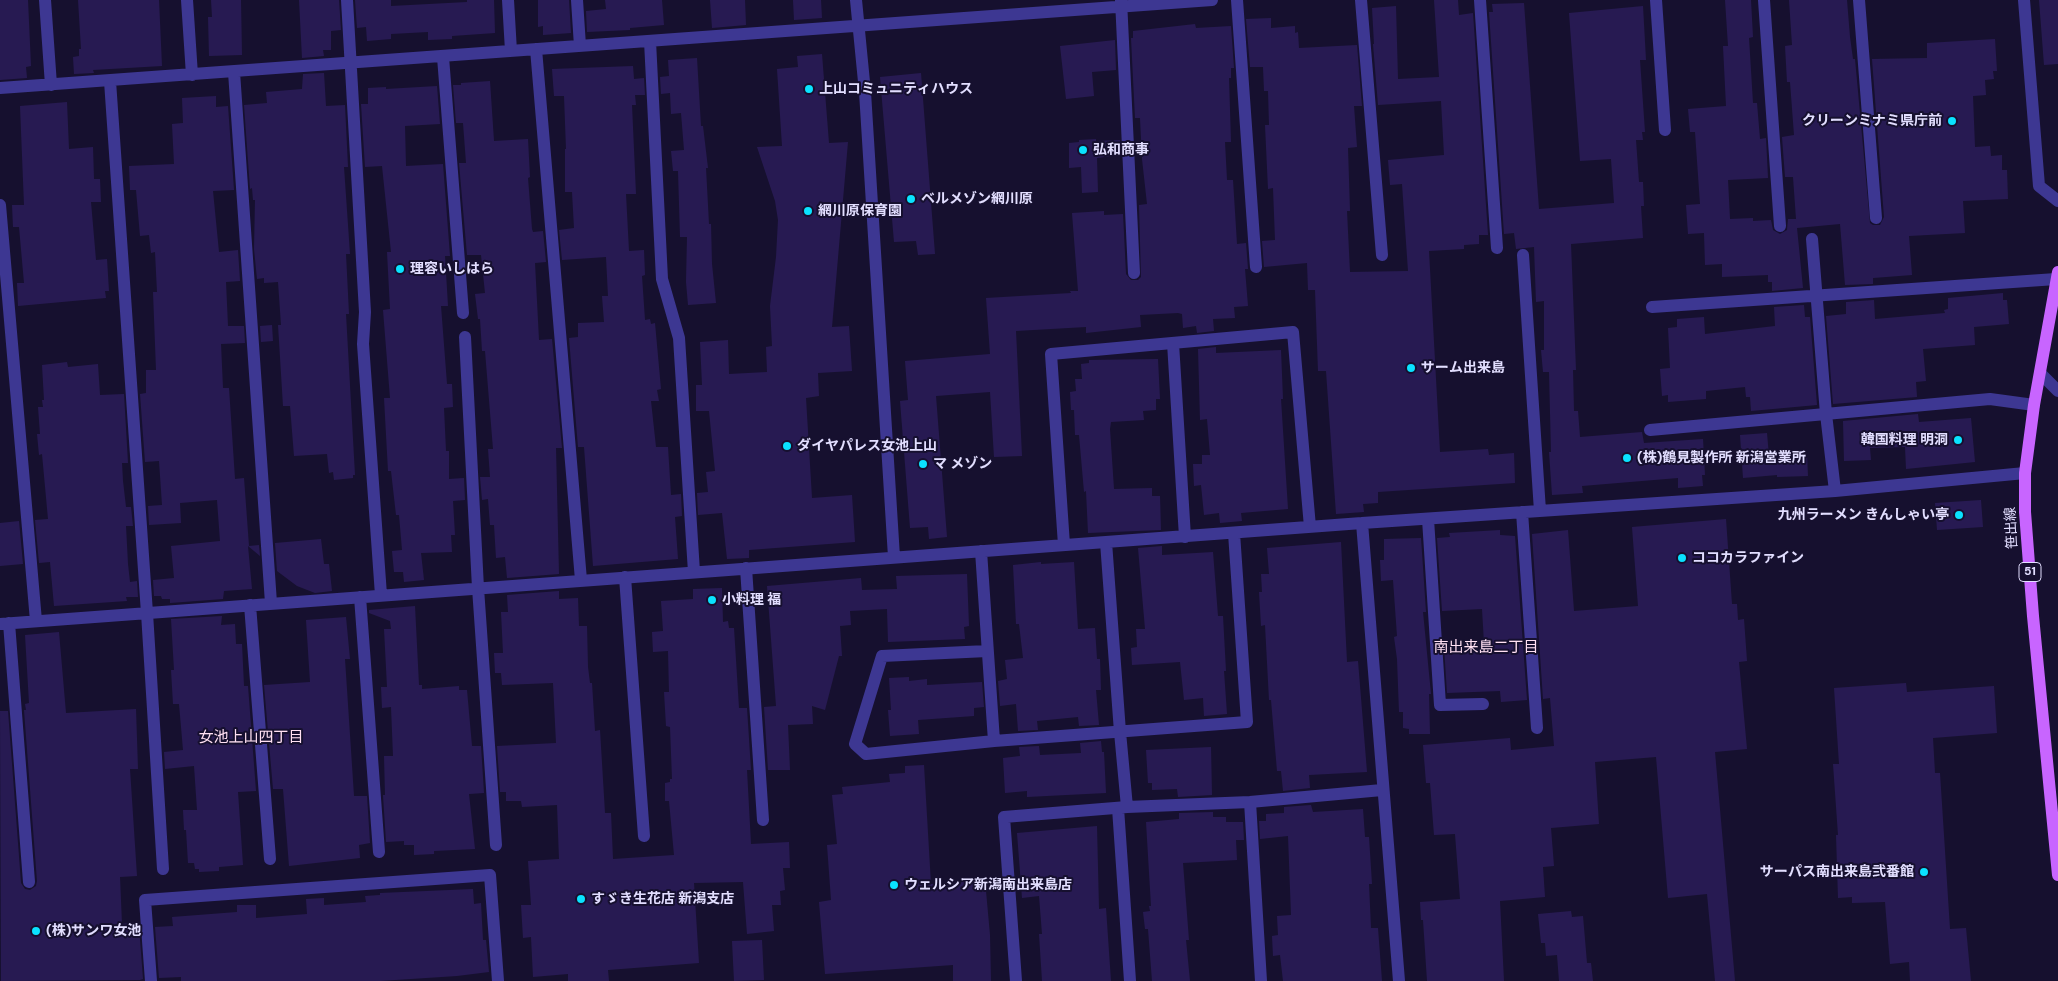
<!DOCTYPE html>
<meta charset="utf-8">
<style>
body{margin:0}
canvas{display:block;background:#16102f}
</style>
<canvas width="2058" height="981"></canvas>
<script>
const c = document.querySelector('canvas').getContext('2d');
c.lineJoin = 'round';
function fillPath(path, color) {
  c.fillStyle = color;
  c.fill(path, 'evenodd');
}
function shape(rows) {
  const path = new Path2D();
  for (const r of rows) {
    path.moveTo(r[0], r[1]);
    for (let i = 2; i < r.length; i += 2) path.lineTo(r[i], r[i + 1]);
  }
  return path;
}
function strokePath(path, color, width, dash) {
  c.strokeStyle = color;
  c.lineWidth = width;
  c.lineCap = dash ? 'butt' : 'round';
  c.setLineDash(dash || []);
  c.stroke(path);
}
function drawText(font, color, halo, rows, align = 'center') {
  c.font = font + ' "DM Sans","Noto Sans JP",sans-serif';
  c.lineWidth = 4;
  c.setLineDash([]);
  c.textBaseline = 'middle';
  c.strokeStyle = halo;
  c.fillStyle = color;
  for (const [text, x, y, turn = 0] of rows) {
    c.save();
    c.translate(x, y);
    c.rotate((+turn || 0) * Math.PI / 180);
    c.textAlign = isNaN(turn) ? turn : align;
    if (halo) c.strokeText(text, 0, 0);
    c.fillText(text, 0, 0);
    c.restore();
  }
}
const building = shape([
 [0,0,28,0,31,66,26,67,27,78,0,80],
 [78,0,159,0,162,66,93,70,94,73,74,74,73,57,79,56,79,49,81,49],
 [211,0,241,0,242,55,209,56,208,17,212,17],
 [299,0,339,0,341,30,331,31,331,50,323,50,324,56,302,58],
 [355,0,391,0,391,6,467,2,467,0,494,0,495,33,452,36,452,39,428,40,428,32,391,34,391,39,367,41,366,27,357,28],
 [538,0,569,0,571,33,543,35,543,26,538,27],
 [605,0,662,0,664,25,630,28,630,30,587,32,586,11,606,9],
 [710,0,745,0,746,25,712,28],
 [793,0,821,0,822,18,794,20],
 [1434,0,1458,0,1459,15,1473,13,1488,235,1479,235,1479,244,1464,245,1464,249,1429,251,1440,452,1488,449,1489,455,1514,453,1515,483,1378,492,1378,503,1363,504,1364,512,1336,514,1326,371,1318,371,1315,290,1308,290,1307,263,1264,267,1262,241,1275,240,1273,188,1268,189,1265,125,1269,125,1268,91,1264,91,1263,67,1250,67,1246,19,1271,18,1271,28,1295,26,1295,33,1298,32,1299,48,1357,45,1362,106,1354,106,1357,147,1348,148,1350,211,1347,211,1350,272,1408,271,1402,184,1390,185,1388,160,1444,155,1441,101,1378,105,1373,44,1374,44,1372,8,1396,6,1398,79,1439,77],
 [1725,0,1751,0,1753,37,1749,38,1753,103,1757,103,1760,139,1766,138,1768,178,1728,180,1730,219,1753,218,1753,221,1771,220,1773,230,1780,234,1787,230,1788,219,1796,219,1793,177,1785,177,1782,137,1794,135,1790,82,1787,82,1785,46,1792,45,1789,0,1847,0,1850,37,1853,59,1855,59,1870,223,1873,225,1880,225,1884,217,1872,59,1927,58,1927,43,1995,39,1997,71,1993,71,1994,79,1985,80,1986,95,1973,96,1975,147,1990,146,1991,156,2002,155,2002,170,2007,170,2008,199,1963,201,1965,233,1909,236,1912,275,1873,278,1873,284,1845,285,1840,224,1797,228,1803,288,1772,291,1772,282,1768,282,1768,275,1722,277,1722,264,1705,265,1704,233,1688,234,1686,205,1700,204,1695,132,1690,132,1688,109,1726,106,1723,46,1728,46],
 [2039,0,2058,0,2058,64,2044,65],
 [1524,3,1539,209,1614,203,1611,159,1580,161,1569,13,1643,6,1646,60,1640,60,1645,132,1642,132,1643,140,1636,140,1639,182,1643,182,1644,206,1641,206,1643,238,1571,244,1576,370,1573,370,1574,411,1578,411,1580,437,1642,432,1644,443,1703,439,1705,475,1702,475,1703,486,1678,488,1678,478,1582,486,1583,493,1552,495,1549,452,1551,452,1549,372,1543,372,1541,350,1544,350,1544,301,1536,302,1534,247,1516,249,1514,233,1504,234,1489,12,1493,12,1492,4],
 [1195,24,1196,28,1231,26,1234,68,1231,68,1231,78,1229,78,1231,142,1225,142,1227,180,1233,180,1237,244,1246,243,1248,269,1245,269,1248,306,1234,307,1235,318,1213,319,1214,331,1197,333,1196,326,1183,328,1182,314,1178,313,1140,315,1141,327,1086,333,1086,327,1016,331,1022,456,994,457,990,392,936,396,947,537,929,539,928,527,910,528,900,401,908,400,905,361,990,354,986,298,1071,293,1070,291,1078,291,1072,213,1104,211,1104,215,1123,214,1126,274,1131,280,1138,280,1141,277,1139,205,1147,204,1142,159,1140,118,1135,118,1131,38,1133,38,1133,31],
 [1115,40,1116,70,1092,72,1094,96,1066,99,1060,46],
 [822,54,829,143,848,142,832,327,849,326,852,371,818,373,819,396,806,398,812,498,852,495,855,542,749,550,749,558,727,559,722,513,698,515,697,493,708,492,706,472,715,471,709,411,696,411,696,385,702,385,700,342,728,340,729,374,767,372,766,347,772,346,770,306,776,257,778,220,775,201,757,147,782,146,777,69,798,67,797,56],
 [697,58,701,126,703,126,708,168,706,168,709,224,711,224,712,264,716,303,688,305,686,282,687,237,680,237,678,171,673,171,671,151,684,150,681,113,671,114,670,93,661,94,660,77,669,76,668,60],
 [633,66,634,79,644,78,645,95,635,95,636,105,632,105,636,194,626,194,629,251,644,250,645,275,642,276,645,320,650,319,651,324,655,323,661,389,657,390,659,401,651,401,656,447,668,447,671,495,681,494,682,516,675,517,678,559,593,566,584,447,578,447,569,338,578,337,578,323,604,322,602,296,608,296,606,257,562,260,559,230,574,228,572,192,565,192,565,149,566,149,564,96,554,96,552,69],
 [324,73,326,106,345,105,348,167,344,167,350,254,346,254,349,314,346,314,355,475,353,475,353,478,334,480,333,472,329,473,327,454,294,456,290,406,283,406,278,325,281,325,278,282,264,283,264,278,257,279,254,249,255,200,253,200,252,188,250,189,244,105,267,103,266,92,302,89,303,74],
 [921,73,935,254,918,255,916,241,894,242,880,77],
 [490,81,494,141,528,139,530,177,528,178,532,229,533,232,543,231,546,262,535,263,539,340,552,339,562,448,556,448,559,574,507,578,505,557,496,558,494,525,490,525,488,499,482,500,480,477,490,477,488,449,493,449,485,351,482,351,480,319,478,319,475,294,485,293,481,255,467,255,459,163,466,163,463,123,456,123,453,85,461,85,461,83],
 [437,86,440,124,405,126,406,166,443,164,450,256,445,256,448,306,441,306,447,384,452,384,453,407,444,408,446,451,449,451,449,479,464,478,465,500,453,501,455,535,451,535,452,552,421,553,424,580,404,582,403,572,394,572,392,551,402,550,399,515,396,515,391,471,388,471,384,398,390,398,383,310,390,309,387,252,391,252,382,166,365,167,361,104,368,104,368,88,386,87,386,89],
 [216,96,216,107,228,106,234,190,213,191,219,252,238,250,240,281,226,282,228,326,244,326,245,343,221,344,223,388,229,388,235,479,244,478,249,546,259,545,260,556,248,546,252,589,224,591,223,599,170,603,170,599,162,599,161,596,154,596,153,580,174,578,171,546,220,541,217,500,180,503,181,523,149,525,148,506,162,505,159,461,145,462,140,394,146,393,146,370,156,370,153,292,157,292,155,252,151,253,149,235,140,236,136,190,130,190,129,166,174,164,172,124,183,123,182,98],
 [67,102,69,149,93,147,94,179,100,179,101,202,91,202,96,260,107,259,109,291,105,291,106,298,18,306,17,283,24,283,19,227,13,227,12,205,24,205,20,106],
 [1096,139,1096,141,1120,140,1120,155,1097,158,1098,192,1082,193,1081,167,1069,168,1069,143,1079,142,1079,140],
 [2003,293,2003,300,2007,300,2009,324,1974,327,1975,345,1923,349,1926,381,1916,382,1917,397,1833,404,1826,316,1846,314,1846,302,1874,300,1875,319,1945,313,1944,310,1948,309,1948,298],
 [1804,305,1805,317,1810,317,1817,405,1751,411,1750,397,1746,397,1745,387,1706,391,1706,399,1668,402,1668,395,1662,396,1660,369,1670,368,1668,328,1677,327,1677,319,1704,317,1705,334,1775,326,1774,307],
 [272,325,273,341,261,342,260,326],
 [1216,347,1216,353,1281,350,1283,399,1281,399,1288,509,1241,513,1242,521,1220,523,1219,513,1204,515,1201,485,1194,486,1193,464,1202,464,1202,455,1210,455,1207,419,1200,420,1198,349],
 [1158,359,1160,399,1156,399,1156,410,1143,411,1144,420,1111,422,1110,429,1114,489,1152,488,1152,496,1160,496,1161,530,1088,533,1086,491,1084,492,1079,435,1075,435,1074,410,1071,410,1070,392,1076,391,1075,379,1082,379,1081,364,1089,363,1089,360],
 [67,362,68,367,98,364,100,395,124,394,128,463,122,463,123,481,126,507,131,507,133,526,126,526,128,564,130,582,137,581,138,597,126,597,127,601,54,606,50,562,39,563,35,520,48,519,42,454,39,455,37,434,40,434,38,407,43,407,42,400,44,400,42,365],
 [1918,414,1919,422,1971,418,1975,462,1906,469,1905,447,1870,448,1871,460,1844,461,1843,421],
 [1767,433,1769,456,1807,454,1808,476,1777,477,1777,475,1743,478,1740,435],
 [1981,500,1983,527,1937,530,1935,503],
 [1726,519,1732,604,1737,604,1738,620,1744,619,1747,661,1739,662,1747,749,1715,752,1735,981,1715,981,1707,894,1668,898,1656,757,1595,762,1599,824,1551,828,1554,866,1543,867,1545,897,1500,901,1504,981,1427,981,1423,920,1421,920,1420,902,1460,899,1455,834,1434,835,1430,783,1426,783,1423,745,1510,738,1511,750,1554,746,1550,698,1543,699,1532,534,1568,530,1574,611,1638,606,1632,527],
 [19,521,23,564,0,566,0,523],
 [1500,530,1500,535,1515,536,1527,700,1501,702,1500,691,1447,693,1444,646,1484,643,1482,609,1442,611,1437,538,1450,537,1449,533],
 [1421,538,1426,612,1423,612,1431,694,1429,694,1430,734,1409,734,1409,729,1403,728,1403,712,1399,712,1397,659,1394,637,1397,636,1393,580,1381,581,1380,560,1384,560,1384,539],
 [321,539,324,564,329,564,332,591,315,593,297,586,277,571,275,543],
 [1341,542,1347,662,1358,661,1367,772,1309,775,1310,788,1283,791,1281,771,1277,771,1271,700,1269,700,1265,625,1261,626,1259,592,1262,592,1261,574,1269,574,1267,548],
 [1162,546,1162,555,1213,552,1218,616,1223,616,1226,671,1224,671,1227,714,1204,716,1203,698,1184,700,1180,662,1132,665,1131,648,1137,647,1136,629,1145,629,1138,548],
 [1041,562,1041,564,1074,562,1078,629,1095,628,1097,659,1100,659,1101,690,1096,690,1099,725,1079,726,1078,717,1037,721,1038,730,1018,731,1016,704,1000,706,998,681,1007,679,1005,660,1023,658,1019,624,1016,624,1013,565],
 [967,574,969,626,964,627,965,639,888,642,887,609,850,611,851,625,840,626,842,656,839,656,825,710,812,706,813,724,788,725,790,770,768,770,764,707,776,706,767,586,861,578,862,590,897,589,896,576],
 [722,588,723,622,728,621,729,628,734,628,739,708,747,708,751,770,747,770,751,844,789,842,790,868,783,868,785,890,780,891,781,905,772,905,774,931,747,934,743,882,694,883,699,963,608,970,609,981,568,981,568,974,533,977,531,937,523,938,521,905,531,905,528,861,559,859,557,805,522,807,521,801,506,801,506,792,500,792,497,746,556,743,553,683,502,685,501,673,495,673,494,653,503,653,501,612,508,612,507,595,559,591,559,599,578,598,579,626,587,626,588,667,590,683,592,683,595,731,600,730,605,813,611,813,613,859,674,855,669,801,665,801,665,783,670,782,670,779,672,779,670,727,666,726,664,692,669,692,668,651,653,652,652,632,663,631,661,601,693,599,693,589],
 [415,606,419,685,422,685,422,689,459,686,459,690,467,690,472,746,481,746,484,793,469,794,475,849,434,851,434,854,414,855,414,845,404,845,404,841,386,842,383,795,385,795,384,756,393,756,391,707,382,708,381,687,387,687,384,629,391,629,390,621,369,613,369,610],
 [222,616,221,625,235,624,236,644,242,644,244,686,248,686,256,791,238,792,243,865,219,867,219,871,199,872,199,869,195,869,194,863,188,863,186,830,184,830,183,810,197,810,194,766,165,769,164,752,183,750,179,704,173,704,171,670,174,670,171,619],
 [346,617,350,659,345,659,354,796,367,796,370,843,359,845,360,858,289,866,283,789,273,789,264,685,310,682,306,620],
 [59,632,66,713,136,709,138,769,130,769,137,876,120,877,122,924,129,923,129,928,139,927,143,979,140,980,1,981,0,711,8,711,21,883,25,889,30,890,36,886,37,881,24,710,26,710,25,704,29,703,25,635],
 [909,677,909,681,927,679,927,685,982,682,984,707,974,708,974,716,918,720,919,734,890,736,888,710,891,710,889,678],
 [1906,683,1907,692,1994,686,1997,733,1933,738,1935,773,1940,773,1950,929,1966,928,1971,981,1910,981,1909,962,1890,964,1885,902,1852,903,1852,897,1838,898,1836,835,1838,835,1833,764,1839,764,1834,688],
 [1101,741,1102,752,1104,752,1106,793,1027,797,1027,791,1005,793,1003,758,1020,756,1019,747,1039,746,1040,755,1081,753,1080,743],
 [1211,747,1212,795,1178,797,1177,789,1152,790,1152,783,1148,783,1146,750],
 [924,765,931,884,985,880,990,935,991,981,953,981,953,965,825,974,819,902,831,900,827,845,837,844,832,795,843,794,842,787,890,782,889,774,905,773,905,766],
 [1311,805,1313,812,1363,809,1365,837,1369,837,1372,884,1369,884,1371,928,1378,928,1382,981,1283,981,1280,955,1273,956,1272,936,1278,935,1277,916,1291,915,1288,836,1260,839,1259,821,1266,821,1266,814,1284,813,1284,807],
 [1213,812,1213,817,1226,817,1226,822,1243,822,1244,840,1236,840,1237,860,1183,863,1189,940,1186,940,1190,981,1152,981,1148,929,1145,929,1143,912,1150,911,1149,906,1151,906,1146,822,1179,819,1179,813],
 [1097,826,1099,909,1106,908,1111,981,1042,981,1039,934,1042,934,1039,896,1022,898,1017,833],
 [473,889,474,904,481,903,483,940,486,940,489,972,457,976,380,981,181,981,181,977,159,978,155,927,173,926,172,917,237,912,237,905,256,905,256,918,307,914,306,899,324,898,324,905,366,902,365,896,380,895,380,893],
 [1571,911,1572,917,1583,916,1587,963,1591,963,1593,981,1559,981,1557,955,1546,956,1545,943,1541,943,1538,914],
 [762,940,764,980,734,981,732,941]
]);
const minor = shape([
 [45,0,51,85],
 [187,0,192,75],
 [347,0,365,312,363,344,381,595],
 [508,0,511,51],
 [577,0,580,46],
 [856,0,865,92,894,557],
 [1121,0,1134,273],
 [1237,0,1256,267],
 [1361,0,1382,255],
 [1480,0,1497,248],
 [1656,0,1665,130],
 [1764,0,1780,226],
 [1859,0,1876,218],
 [2024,0,2039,186,2058,201],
 [650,41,662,279,679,338,694,572],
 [536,49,581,580],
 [443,57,463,313],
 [234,72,271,603],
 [110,81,147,613,163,869],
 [0,88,1212,0],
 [0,205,36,621],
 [1812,239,1826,414,1835,491],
 [1523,255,1540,511],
 [1652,307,2056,279],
 [465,337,478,588,496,845],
 [1173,343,1185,537],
 [2040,373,2058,391],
 [1650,430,1990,399,2034,405],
 [1522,512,1537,728],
 [1428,519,1440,705,1483,704],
 [1362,523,1399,981],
 [1106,542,1120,732,1127,807],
 [1064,545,1051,354,1293,332,1310,527],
 [981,551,994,741,866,754,855,744,882,656,987,651],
 [746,568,763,820],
 [625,577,644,836],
 [360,597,379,852],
 [250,605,270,859],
 [9,623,29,882],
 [0,624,1362,523,1835,491,2025,473],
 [994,741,1247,722,1234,533],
 [1250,802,1261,981],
 [1118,808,1130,981],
 [151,981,145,900,490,875,498,981],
 [1016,981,1004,817,1127,807,1250,802,1382,790]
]);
const major = shape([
 [2058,272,2034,405,2025,473,2025,512,2033,616,2058,875]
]);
const markers = [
 [809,89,5,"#0ae2ff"],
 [1952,121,5,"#0ae2ff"],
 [1083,150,5,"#0ae2ff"],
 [911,199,5,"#0ae2ff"],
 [808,211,5,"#0ae2ff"],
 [400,269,5,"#0ae2ff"],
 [1411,368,5,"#0ae2ff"],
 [1958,440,5,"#0ae2ff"],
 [787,446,5,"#0ae2ff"],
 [1627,458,5,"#0ae2ff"],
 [923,464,5,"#0ae2ff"],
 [1959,515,5,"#0ae2ff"],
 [1682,558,5,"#0ae2ff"],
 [712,600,5,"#0ae2ff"],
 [1924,872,5,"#0ae2ff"],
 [894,885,5,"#0ae2ff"],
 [581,899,5,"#0ae2ff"],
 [36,931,5,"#0ae2ff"]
];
const shields = [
 [2030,572,22]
];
const shieldNames = [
 ["51",2030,572]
];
const poiNames = [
 ["上山コミュニティハウス",819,89],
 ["クリーンミナミ県庁前",1942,121,"right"],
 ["弘和商事",1093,150],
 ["ベルメゾン網川原",921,199],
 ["網川原保育園",818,211],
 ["理容いしはら",410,269],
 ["サーム出来島",1421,368],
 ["韓国料理 明洞",1948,440,"right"],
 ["ダイヤパレス女池上山",797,446],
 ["(株)鶴見製作所 新潟営業所",1637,458],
 ["マ メゾン",933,464],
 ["九州ラーメン きんしゃい亭",1949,515,"right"],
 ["ココカラファイン",1692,558],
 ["小料理 福",722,600],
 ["サーパス南出来島弐番館",1914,872,"right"],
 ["ウェルシア新潟南出来島店",904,885],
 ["すゞき生花店 新潟支店",591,899],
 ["(株)サンワ女池",46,931]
];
const streetNames = [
 ["笹出線",2012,528,-93]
];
const neighbourhoodNames = [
 ["南出来島二丁目",1486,648],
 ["女池上山四丁目",251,738]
];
fillPath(building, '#271a52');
strokePath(minor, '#3d3792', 12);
strokePath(major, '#c865ff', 12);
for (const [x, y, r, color] of markers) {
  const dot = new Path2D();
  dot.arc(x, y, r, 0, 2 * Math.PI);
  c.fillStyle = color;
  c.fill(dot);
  strokePath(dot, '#16102f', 2);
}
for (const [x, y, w] of shields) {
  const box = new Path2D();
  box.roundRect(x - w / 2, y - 9.5, w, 19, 4);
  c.fillStyle = '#16102f';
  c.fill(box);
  strokePath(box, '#e2deff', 1);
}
drawText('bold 12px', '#e2deff', null, shieldNames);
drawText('bold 14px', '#e2deff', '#16102f', poiNames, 'left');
drawText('14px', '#e2deff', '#16102f', streetNames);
drawText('15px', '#ffe0f3', '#16102f', neighbourhoodNames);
</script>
